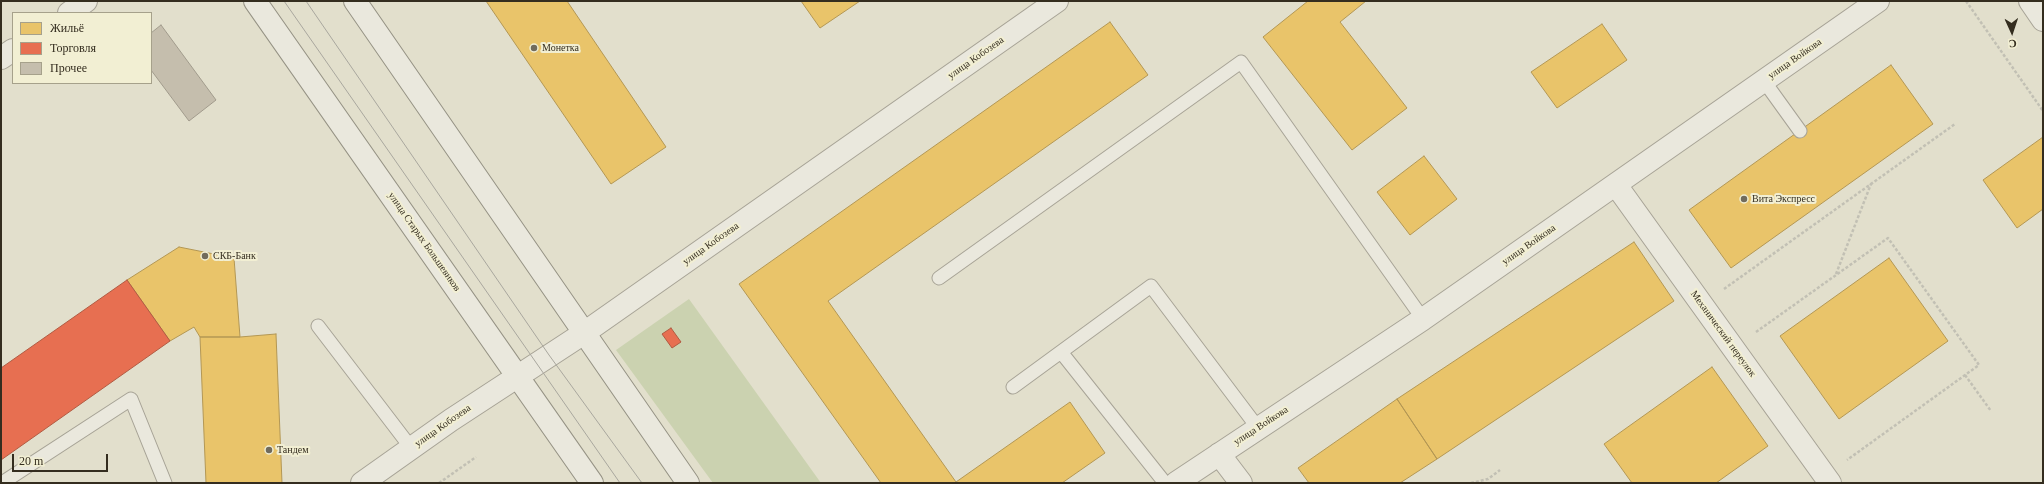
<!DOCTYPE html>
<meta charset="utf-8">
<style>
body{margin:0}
#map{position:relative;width:2044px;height:484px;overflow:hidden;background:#e2dfcc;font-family:Georgia,serif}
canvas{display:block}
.frame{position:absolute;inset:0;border:2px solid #342d1f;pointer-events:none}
.legend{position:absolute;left:12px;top:12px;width:140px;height:72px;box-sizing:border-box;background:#f2efd3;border:1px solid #a6a18b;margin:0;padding:5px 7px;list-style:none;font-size:12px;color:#342d1f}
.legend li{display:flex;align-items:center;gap:8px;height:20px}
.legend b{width:20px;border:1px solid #a6a18b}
.north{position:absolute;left:1992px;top:12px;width:40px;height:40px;-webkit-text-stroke:3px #f2efd3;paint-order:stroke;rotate:177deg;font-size:11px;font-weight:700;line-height:16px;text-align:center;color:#342d1f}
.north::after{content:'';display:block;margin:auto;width:14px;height:18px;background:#342d1f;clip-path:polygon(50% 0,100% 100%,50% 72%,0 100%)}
.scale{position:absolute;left:12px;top:454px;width:96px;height:18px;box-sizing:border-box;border:2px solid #342d1f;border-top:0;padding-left:5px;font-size:12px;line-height:14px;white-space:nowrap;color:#342d1f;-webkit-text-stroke:3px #f2efd3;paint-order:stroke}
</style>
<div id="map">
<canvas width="2044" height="484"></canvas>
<div class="frame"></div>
<ul class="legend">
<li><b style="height:11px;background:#e9c46a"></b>Жильё</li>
<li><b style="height:11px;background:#e76f51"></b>Торговля</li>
<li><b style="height:11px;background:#c5bead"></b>Прочее</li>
</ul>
<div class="north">С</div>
<div class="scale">20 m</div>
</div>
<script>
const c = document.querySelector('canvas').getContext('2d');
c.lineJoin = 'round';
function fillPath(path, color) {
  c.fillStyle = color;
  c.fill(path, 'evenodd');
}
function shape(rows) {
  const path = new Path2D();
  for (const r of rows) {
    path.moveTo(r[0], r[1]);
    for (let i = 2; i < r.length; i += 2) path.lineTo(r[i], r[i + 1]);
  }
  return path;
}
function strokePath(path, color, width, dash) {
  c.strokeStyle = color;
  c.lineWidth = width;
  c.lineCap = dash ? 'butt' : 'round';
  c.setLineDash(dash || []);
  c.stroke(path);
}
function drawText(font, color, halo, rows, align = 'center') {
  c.font = font + ' Georgia,serif';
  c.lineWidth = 4;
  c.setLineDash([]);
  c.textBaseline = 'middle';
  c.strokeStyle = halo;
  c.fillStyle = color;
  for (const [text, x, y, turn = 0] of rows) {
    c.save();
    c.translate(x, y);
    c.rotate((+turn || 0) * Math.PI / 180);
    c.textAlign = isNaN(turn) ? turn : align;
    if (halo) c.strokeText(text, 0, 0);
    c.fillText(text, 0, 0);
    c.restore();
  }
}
const green = shape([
 [689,299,821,483,713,483,616,350]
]);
const homes = shape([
 [486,1,567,1,666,147,611,184,486,1],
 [801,1,860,1,820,28,801,1],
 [1308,1,1366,1,1340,22,1407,108,1352,150,1263,37,1308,1],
 [1110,22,1148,75,828,301,956,482,1070,402,1105,453,1062,483,881,483,739,284,1110,22],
 [1602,24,1627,60,1557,108,1531,72,1602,24],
 [1891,65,1933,124,1731,268,1689,210,1891,65],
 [2043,137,2043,209,2017,228,1983,180,2043,137],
 [1424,156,1457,199,1410,235,1377,192,1424,156],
 [1634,242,1674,301,1437,459,1397,399,1634,242],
 [179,247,234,258,240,337,200,337,194,327,170,341,127,280,179,247],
 [1889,258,1948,341,1839,419,1780,336,1889,258],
 [276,334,282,483,206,483,200,337,240,337,276,334],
 [1712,367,1768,446,1716,483,1632,483,1604,444,1712,367],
 [1397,399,1437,459,1400,483,1309,483,1298,468,1397,399]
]);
const shops = shape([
 [127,280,170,341,1,460,1,368,127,280],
 [671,328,681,342,672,348,662,334,671,328]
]);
const building = shape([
 [161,25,216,100,189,121,151,70,151,33,161,25]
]);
const path = shape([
 [1966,1,2043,111],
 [1836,274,1871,184],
 [1724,289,1955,124],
 [1756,332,1888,238,1979,365,1847,460],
 [1965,375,1991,411],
 [439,483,476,457],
 [1471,483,1488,479,1500,470]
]);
const service = shape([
 [1764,81,1800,131],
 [939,278,1241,62,1423,319],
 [318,326,412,449],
 [1061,352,1165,483],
 [1013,387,1151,286,1258,428],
 [2,483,131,399,165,483]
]);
const minor = shape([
 [2030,1,2043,20],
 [1616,185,1830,483],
 [1219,454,1241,483],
 [362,483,451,420,584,333,1057,1],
 [1176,483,1423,319,1878,1]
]);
const tertiary = shape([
 [69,13,86,1],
 [1,58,13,50]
]);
const secondary = shape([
 [255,1,592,483],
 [355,1,688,483]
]);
const tram = shape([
 [284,1,620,483],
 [306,1,549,355,642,483]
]);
const markers = [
 [534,48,4,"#716b5c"],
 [1744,199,4,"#716b5c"],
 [205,256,4,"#716b5c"],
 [269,450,4,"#716b5c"]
];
const poiNames = [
 ["Монетка",542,48],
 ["Вита Экспресс",1752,199],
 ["СКБ-Банк",213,256],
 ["Тандем",277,450]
];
const streetNames = [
 ["улица Кобозева",976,58,-35],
 ["улица Войкова",1795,59,-35],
 ["улица Старых Большевиков",424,242,55],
 ["улица Кобозева",711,244,-35],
 ["улица Войкова",1529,245,-35],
 ["Механический переулок",1723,334,54],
 ["улица Кобозева",443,426,-35],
 ["улица Войкова",1261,426,-33]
];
fillPath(green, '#cbd2b0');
fillPath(homes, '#e9c46a');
strokePath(homes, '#b39754', 1);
fillPath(shops, '#e76f51');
strokePath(shops, '#b15b42', 1);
fillPath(building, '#c5bead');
strokePath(building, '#a19b8c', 1);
strokePath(service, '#a7a396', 15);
strokePath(minor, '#a7a396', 24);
strokePath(tertiary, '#a7a396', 24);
strokePath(secondary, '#969385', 24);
strokePath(path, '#c2c0b4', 2.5, [3, 2]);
strokePath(service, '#eae8dd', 13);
strokePath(minor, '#eae8dd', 22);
strokePath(tertiary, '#eae8dd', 22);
strokePath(secondary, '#eae8dd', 22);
strokePath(tram, '#a9a79e', 1);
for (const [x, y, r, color] of markers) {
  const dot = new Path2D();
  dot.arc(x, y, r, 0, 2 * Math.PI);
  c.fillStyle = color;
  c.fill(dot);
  strokePath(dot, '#f2efd3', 1.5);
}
drawText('10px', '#342d1f', '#f2efd3', poiNames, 'left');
drawText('10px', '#342d1f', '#f2efd3', streetNames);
</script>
